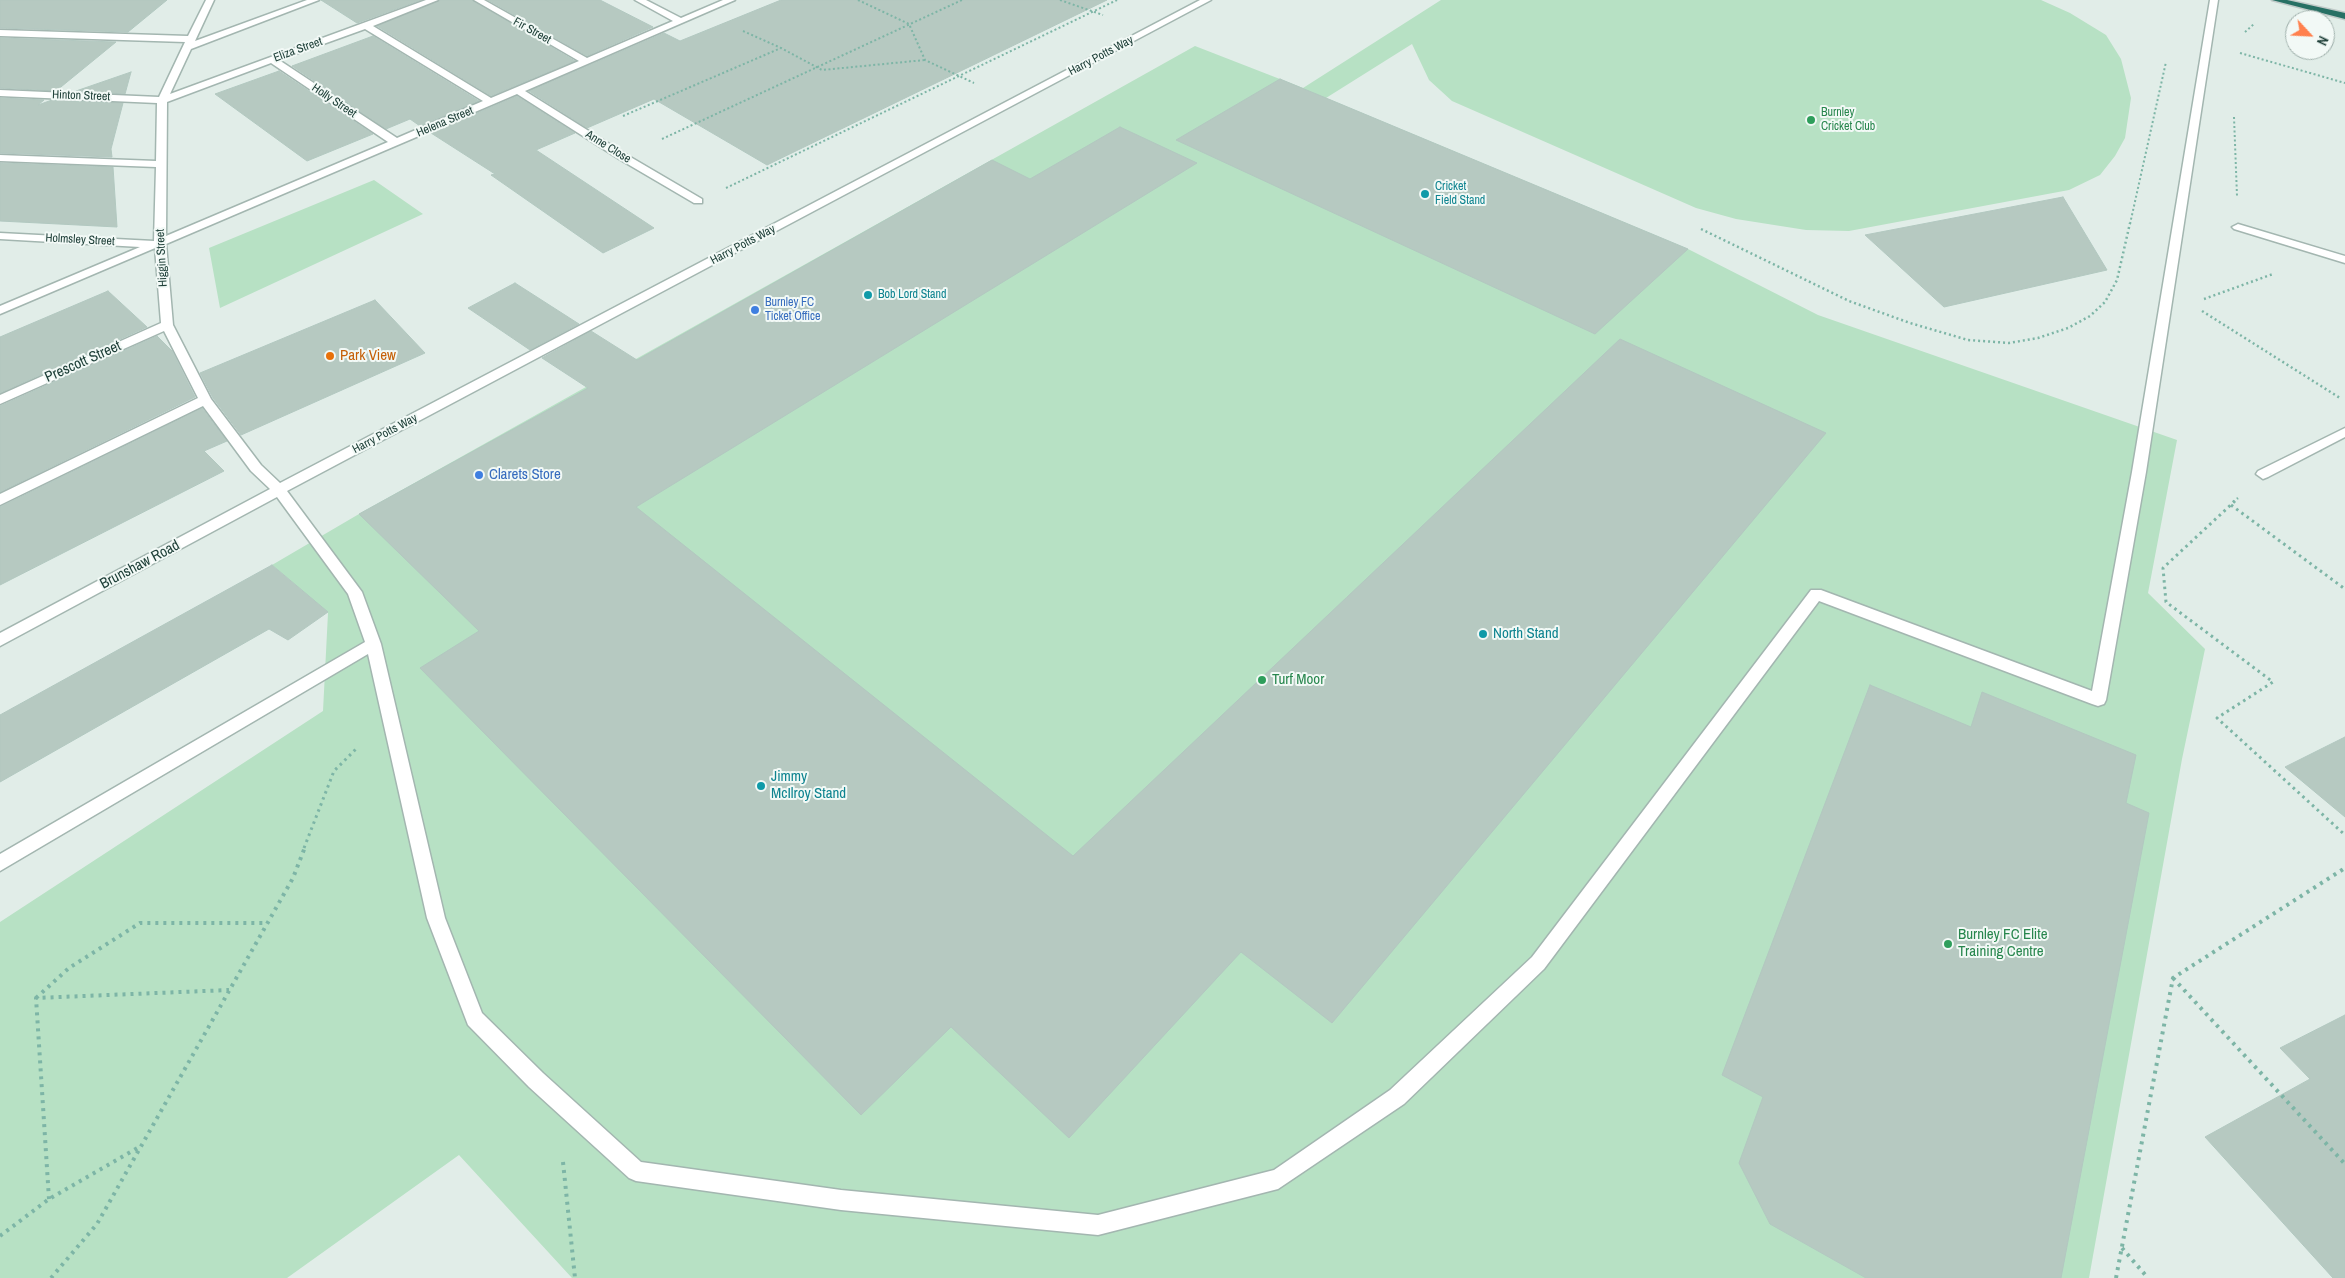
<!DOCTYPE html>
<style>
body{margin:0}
#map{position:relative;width:2345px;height:1278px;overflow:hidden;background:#e1ede8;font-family:"Archivo Narrow",sans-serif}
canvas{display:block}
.north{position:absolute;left:2285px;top:10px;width:50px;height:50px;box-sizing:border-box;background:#f2f9f6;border:1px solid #9eafaa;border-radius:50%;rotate:115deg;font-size:14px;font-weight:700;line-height:20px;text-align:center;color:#1f4039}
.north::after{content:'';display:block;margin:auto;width:18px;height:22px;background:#ff804d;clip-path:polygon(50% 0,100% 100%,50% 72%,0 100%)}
</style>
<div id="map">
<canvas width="2345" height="1278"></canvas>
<div class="north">N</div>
</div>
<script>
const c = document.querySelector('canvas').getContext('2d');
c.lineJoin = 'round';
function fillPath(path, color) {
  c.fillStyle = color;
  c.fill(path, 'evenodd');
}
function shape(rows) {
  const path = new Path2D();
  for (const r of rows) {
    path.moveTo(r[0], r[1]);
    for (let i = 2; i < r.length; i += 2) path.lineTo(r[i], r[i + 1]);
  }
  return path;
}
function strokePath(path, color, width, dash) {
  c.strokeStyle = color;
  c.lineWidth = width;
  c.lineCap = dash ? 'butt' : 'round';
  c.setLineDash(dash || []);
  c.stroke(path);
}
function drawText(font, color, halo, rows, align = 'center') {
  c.font = font + ' "Archivo Narrow",sans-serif';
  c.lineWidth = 4;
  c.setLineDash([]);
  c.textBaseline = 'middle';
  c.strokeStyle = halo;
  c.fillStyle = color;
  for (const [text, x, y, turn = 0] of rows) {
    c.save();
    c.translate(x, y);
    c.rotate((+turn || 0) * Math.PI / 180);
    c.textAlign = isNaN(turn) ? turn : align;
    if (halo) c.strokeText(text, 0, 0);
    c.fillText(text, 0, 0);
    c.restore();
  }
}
const green = shape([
 [1441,0,2041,0,2070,13,2106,35,2121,59,2131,98,2125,138,2115,156,2100,175,2069,190,1849,231,1806,230,1736,219,1696,208,1452,101,1429,80,1412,44,1326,98,1688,249,1818,315,2177,440,2148,593,2205,649,2182,759,2089,1278,572,1278,459,1155,287,1278,0,1278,0,922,323,711,328,613,272,565,359,514,1195,46,1303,88],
 [374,180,423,214,220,308,209,248]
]);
const building = shape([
 [0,0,167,0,128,32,0,28,0,0],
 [321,0,421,0,357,23,321,0],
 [440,0,472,0,575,61,491,96,377,26,440,0],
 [488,0,600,0,653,27,587,56,488,0],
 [781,0,1107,0,767,165,654,99,587,128,529,91,664,33,680,41,781,0],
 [373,36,479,101,420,126,410,119,386,129,292,66,373,36],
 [0,38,116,42,56,91,0,88,0,38],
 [279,71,373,134,307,161,215,94,279,71],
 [131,72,125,94,76,91,131,72],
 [1280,79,1326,98,1688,249,1595,334,1176,140,1280,79],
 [517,96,575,133,536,150,654,228,603,253,491,175,495,174,431,133,517,96],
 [0,98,44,100,38,105,52,100,123,103,111,149,112,157,0,153,0,98],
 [1120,127,1197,163,636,507,1073,856,1620,339,1826,433,1332,1023,1241,952,1069,1138,951,1027,861,1115,420,668,479,631,359,514,588,388,542,358,591,331,637,360,992,160,1030,179,1120,127],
 [0,163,113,167,117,227,0,221,0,163],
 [2063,197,2107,270,1944,307,1865,235,2063,197],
 [515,283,579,324,530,350,468,308,515,283],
 [108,291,147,327,0,393,0,337,108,291],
 [375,300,425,353,241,435,213,398,200,373,375,300],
 [157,336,172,351,195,397,0,492,0,406,157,336],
 [202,408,227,441,204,451,224,471,0,585,0,507,202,408],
 [272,565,328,612,288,640,269,629,0,782,0,715,272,565],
 [1870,685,1971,727,1982,692,2136,755,2126,803,2149,813,2061,1278,1866,1278,1770,1224,1739,1163,1763,1097,1722,1075,1870,685],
 [2345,737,2345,817,2285,767,2345,737],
 [2345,1015,2345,1278,2333,1278,2205,1137,2310,1079,2280,1048,2345,1015]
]);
const pathFar3 = shape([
 [858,0,909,24,925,60,974,83],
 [1060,0,1103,15],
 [743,31,781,48],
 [2245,32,2255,23],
 [2240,53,2345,83],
 [623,116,781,48,822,70,925,60],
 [2234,117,2237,196],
 [662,139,962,0],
 [726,188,1117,0],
 [2130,224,2166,62]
]);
const pathFar2 = shape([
 [1701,229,1849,301,1910,323,1968,340,2009,343,2038,338,2068,328,2090,316,2105,302,2117,280,2130,223],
 [2204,299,2273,274],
 [2202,311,2340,398],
 [2233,502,2238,498]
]);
const pathFar1 = shape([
 [2235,501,2163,568,2166,602,2273,682,2217,718,2345,835],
 [2231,505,2345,589],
 [304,848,334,771,358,747]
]);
const path = shape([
 [2173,978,2345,1164],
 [36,998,69,968,140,923,267,923],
 [563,1162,575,1278],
 [49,1199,36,998,229,990],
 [0,1236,49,1199,139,1147],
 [2122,1248,2148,1278],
 [51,1278,97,1224,293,878,305,847],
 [2116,1278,2173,978,2345,868]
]);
const minor = shape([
 [206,0,214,0,195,41,307,0,319,0,191,49,170,94,426,0,438,0,373,26,491,98,579,61,474,0,484,0,587,58,673,21,635,0,646,0,681,18,723,0,735,0,525,91,627,155,702,199,702,203,694,203,619,159,517,94,166,244,173,325,211,399,261,465,280,483,1200,0,1211,0,287,491,362,592,381,644,445,918,482,1013,543,1073,641,1162,841,1190,1098,1215,1274,1170,1390,1090,1532,957,1811,590,1821,590,2092,691,2132,472,2210,0,2218,0,2146,472,2106,700,2104,704,2098,706,2092,704,1819,601,1544,969,1404,1104,1278,1189,1098,1235,841,1210,636,1181,629,1178,529,1087,468,1025,427,918,368,654,0,871,0,854,365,642,348,594,277,497,0,646,0,633,270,489,251,471,203,406,0,505,0,494,198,398,164,331,0,404,0,395,161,323,155,248,0,314,0,306,140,247,0,239,0,233,154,241,156,167,0,161,0,155,156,161,157,103,0,96,0,90,159,97,185,42,0,36,0,30,188,36,206,0],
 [365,29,483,101,397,138,279,60,365,29],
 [271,63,388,142,166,236,167,102,271,63],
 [2238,224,2345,256,2345,263,2234,229,2232,227,2238,224],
 [2345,428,2345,437,2268,477,2263,479,2256,474,2258,471,2345,428]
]);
const highway = shape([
 [2272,0,2287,0,2345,13,2345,19,2272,0]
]);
const markers = [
 [1811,120,5,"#2e9e5b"],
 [1425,194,5,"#0f9aa8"],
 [868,295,5,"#0f9aa8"],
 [755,310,5,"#3f7fe0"],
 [330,356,5,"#e8710a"],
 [479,475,5,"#3f7fe0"],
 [1483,634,5,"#0f9aa8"],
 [1262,680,5,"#2e9e5b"],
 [761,786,5,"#0f9aa8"],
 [1948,944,5,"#2e9e5b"]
];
const farStreetnames = [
 ["Fir Street",532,31,29],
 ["Eliza Street",298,50,-20],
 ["Harry Potts Way",1101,56,-28],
 ["Hinton Street",81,96,2],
 ["Holly Street",334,101,34],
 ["Helena Street",445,122,-23],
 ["Anne Close",608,147,32],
 ["Holmsley Street",80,240,3],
 ["Harry Potts Way",743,245,-28],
 ["Higgin Street",162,258,-93],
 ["Harry Potts Way",385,434,-28]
];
const farLeisurenames = [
 ["Burnley",1821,113],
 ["Cricket Club",1821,127]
];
const farCulturenames = [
 ["Cricket",1435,187],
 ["Field Stand",1435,201],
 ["Bob Lord Stand",878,295]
];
const farShopnames = [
 ["Burnley FC",765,303],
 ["Ticket Office",765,317]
];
const foodNames = [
 ["Park View",340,356]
];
const streetNames = [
 ["Prescott Street",83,362,-24],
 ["Brunshaw Road",140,565,-28]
];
const shopNames = [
 ["Clarets Store",489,475]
];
const cultureNames = [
 ["North Stand",1493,634],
 ["Jimmy",771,777],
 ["McIlroy Stand",771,794]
];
const leisureNames = [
 ["Turf Moor",1272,680],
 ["Burnley FC Elite",1958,935],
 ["Training Centre",1958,952]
];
fillPath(green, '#b7e1c4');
fillPath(building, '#b6c9c1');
strokePath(building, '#b2c8c0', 1);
strokePath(minor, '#a3b6b0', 3);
strokePath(highway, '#c0cac8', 3);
strokePath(pathFar3, '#7db5a6', 2, [2, 2.5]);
strokePath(pathFar2, '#7db5a6', 2.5, [2, 3]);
strokePath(pathFar1, '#7db5a6', 3, [2.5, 4]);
strokePath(path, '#7db5a6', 4, [3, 5]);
fillPath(minor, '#fff');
fillPath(highway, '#277064');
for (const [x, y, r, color] of markers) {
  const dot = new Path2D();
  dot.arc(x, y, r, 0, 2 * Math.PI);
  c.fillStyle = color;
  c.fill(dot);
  strokePath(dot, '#f2f9f6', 2);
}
drawText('12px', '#1f4039', '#f2f9f6', farStreetnames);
drawText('12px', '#27864d', '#f2f9f6', farLeisurenames, 'left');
drawText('12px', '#0d838f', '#f2f9f6', farCulturenames, 'left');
drawText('12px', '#366cbe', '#f2f9f6', farShopnames, 'left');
drawText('15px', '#c56008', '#f2f9f6', foodNames, 'left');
drawText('15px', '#1f4039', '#f2f9f6', streetNames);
drawText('15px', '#366cbe', '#f2f9f6', shopNames, 'left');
drawText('15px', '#0d838f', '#f2f9f6', cultureNames, 'left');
drawText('15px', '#27864d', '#f2f9f6', leisureNames, 'left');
</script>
